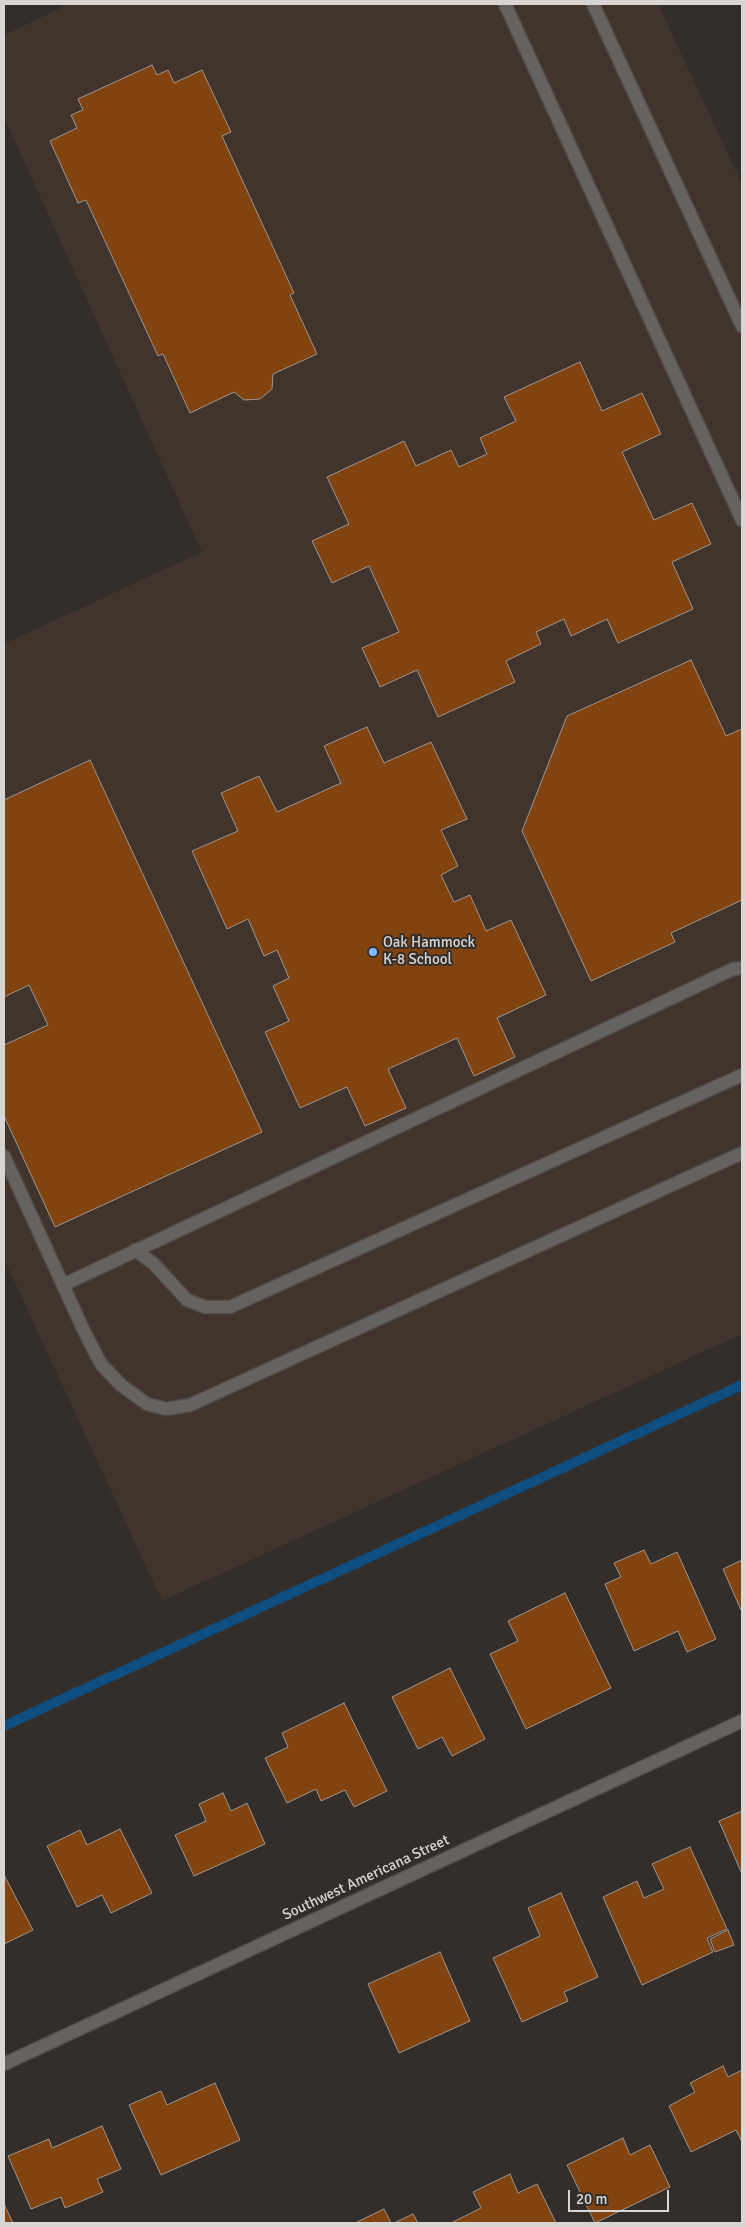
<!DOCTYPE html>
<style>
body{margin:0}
#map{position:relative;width:746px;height:2227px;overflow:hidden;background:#342e2a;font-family:Signika,sans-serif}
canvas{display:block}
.frame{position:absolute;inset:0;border:5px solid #d9d5d2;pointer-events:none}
.scale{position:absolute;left:568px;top:2190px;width:101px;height:22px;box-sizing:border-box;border:2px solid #d9d5d2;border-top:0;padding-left:6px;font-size:15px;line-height:18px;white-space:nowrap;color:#d9d5d2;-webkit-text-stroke:4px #342e2a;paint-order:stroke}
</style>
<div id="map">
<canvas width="746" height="2227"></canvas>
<div class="frame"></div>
<div class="scale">20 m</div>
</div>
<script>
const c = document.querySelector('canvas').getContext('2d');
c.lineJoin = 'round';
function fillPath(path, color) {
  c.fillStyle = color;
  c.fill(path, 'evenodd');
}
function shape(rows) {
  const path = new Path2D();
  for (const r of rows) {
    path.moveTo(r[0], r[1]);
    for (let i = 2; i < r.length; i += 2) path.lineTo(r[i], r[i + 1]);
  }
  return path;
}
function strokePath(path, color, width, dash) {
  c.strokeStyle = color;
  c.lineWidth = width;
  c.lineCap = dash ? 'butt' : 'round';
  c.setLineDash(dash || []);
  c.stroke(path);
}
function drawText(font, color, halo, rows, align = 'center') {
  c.font = font + ' Signika,sans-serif';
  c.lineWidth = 4;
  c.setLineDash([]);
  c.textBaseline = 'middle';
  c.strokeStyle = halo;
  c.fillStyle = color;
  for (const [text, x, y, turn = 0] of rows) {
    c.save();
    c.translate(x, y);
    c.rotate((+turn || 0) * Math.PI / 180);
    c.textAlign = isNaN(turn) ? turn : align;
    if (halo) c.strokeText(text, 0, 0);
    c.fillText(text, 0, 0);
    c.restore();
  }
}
const built = shape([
 [62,4,658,4,742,184,742,1334,162,1601,4,1259,4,644,202,552,4,117,4,35,61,8]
]);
const stream = shape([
 [4,1726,742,1385]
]);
const building = shape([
 [152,65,157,75,168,70,174,83,202,70,231,132,222,136,294,293,290,295,317,354,273,374,272,389,260,399,244,400,234,392,190,413,163,354,158,356,86,200,78,203,50,141,77,128,71,115,83,110,78,99,152,65],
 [580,362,602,411,642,393,661,434,622,452,654,520,692,503,711,544,672,562,693,609,618,643,607,619,571,636,564,619,536,632,541,644,506,661,515,682,438,717,417,670,380,687,362,648,399,632,369,566,332,583,312,541,349,524,327,477,404,441,416,466,451,450,459,467,487,454,480,438,516,421,504,397,580,362],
 [691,660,726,736,742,729,742,900,671,933,675,942,591,981,522,831,567,716,691,660],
 [367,727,384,763,431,742,467,819,441,830,458,866,441,875,454,902,470,895,486,931,511,920,546,995,497,1018,515,1057,474,1076,457,1038,388,1069,406,1108,365,1126,347,1087,300,1108,265,1032,289,1021,273,986,289,978,277,950,264,956,248,919,227,929,192,851,238,831,221,793,259,776,277,812,341,783,324,746,367,727],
 [90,760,262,1132,55,1227,4,1116,4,1045,48,1025,29,985,4,997,4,800,90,760],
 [644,1550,651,1564,677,1552,716,1639,687,1652,678,1631,634,1651,605,1584,621,1577,614,1563,644,1550],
 [742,1560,742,1609,741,1610,723,1569,742,1560],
 [565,1593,611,1688,526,1729,490,1654,518,1641,508,1621,565,1593],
 [450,1668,485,1739,452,1756,442,1737,418,1749,392,1697,450,1668],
 [344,1703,387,1791,354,1807,345,1790,321,1801,316,1789,287,1803,265,1758,288,1747,282,1733,344,1703],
 [223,1793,231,1811,247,1803,265,1844,194,1876,175,1835,206,1821,199,1804,223,1793],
 [742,1811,742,1874,719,1821,742,1811],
 [120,1829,152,1893,111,1913,102,1895,77,1907,47,1846,80,1830,87,1845,120,1829],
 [690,1847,727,1929,707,1938,713,1952,642,1985,603,1897,637,1881,644,1898,664,1889,652,1864,690,1847],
 [5,1877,33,1930,4,1944,4,1878,5,1877],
 [561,1893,598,1977,564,1992,568,2001,522,2022,493,1958,540,1936,528,1908,561,1893],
 [728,1930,734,1945,715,1952,710,1939,728,1930],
 [440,1952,470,2021,399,2053,368,1984,440,1952],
 [723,2066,728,2077,742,2070,742,2142,736,2130,691,2152,669,2106,695,2092,690,2083,723,2066],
 [215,2083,240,2140,161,2175,129,2105,161,2091,167,2105,215,2083],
 [102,2126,121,2169,97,2179,103,2192,65,2208,61,2197,31,2209,8,2156,49,2139,52,2148,102,2126],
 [623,2138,630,2155,650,2145,670,2187,595,2223,567,2165,623,2138],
 [510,2174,518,2193,537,2184,556,2223,451,2223,481,2208,473,2192,510,2174],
 [4,2204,13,2223,4,2223,4,2204],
 [384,2209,391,2223,355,2223,384,2209],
 [413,2214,418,2223,394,2223,413,2214]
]);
const service = shape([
 [505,4,742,520],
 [593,4,742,326],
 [4,1156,84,1331,101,1364,121,1385,147,1404,166,1409,190,1405,742,1153],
 [135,1250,153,1263,187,1300,205,1307,230,1307,742,1075],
 [63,1285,733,969,742,968]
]);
const minor = shape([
 [4,2064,742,1721]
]);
const markers = [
 [373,952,5,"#7ebdf9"]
];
const poiNames = [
 ["Oak Hammock",383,943],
 ["K-8 School",383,960]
];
const streetNames = [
 ["Southwest Americana Street",366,1878,-25]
];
fillPath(built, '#40342c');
strokePath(stream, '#0e4e80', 10);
fillPath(building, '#814410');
strokePath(building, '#9d9590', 1);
strokePath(service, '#524c48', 15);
strokePath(minor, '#524c48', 15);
strokePath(service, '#656260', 12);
strokePath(minor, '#656260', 12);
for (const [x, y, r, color] of markers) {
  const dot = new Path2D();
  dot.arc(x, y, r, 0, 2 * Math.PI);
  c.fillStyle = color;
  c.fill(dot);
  strokePath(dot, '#342e2a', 2);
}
drawText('15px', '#d9d5d2', '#342e2a', poiNames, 'left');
drawText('15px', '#d9d5d2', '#342e2a', streetNames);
</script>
